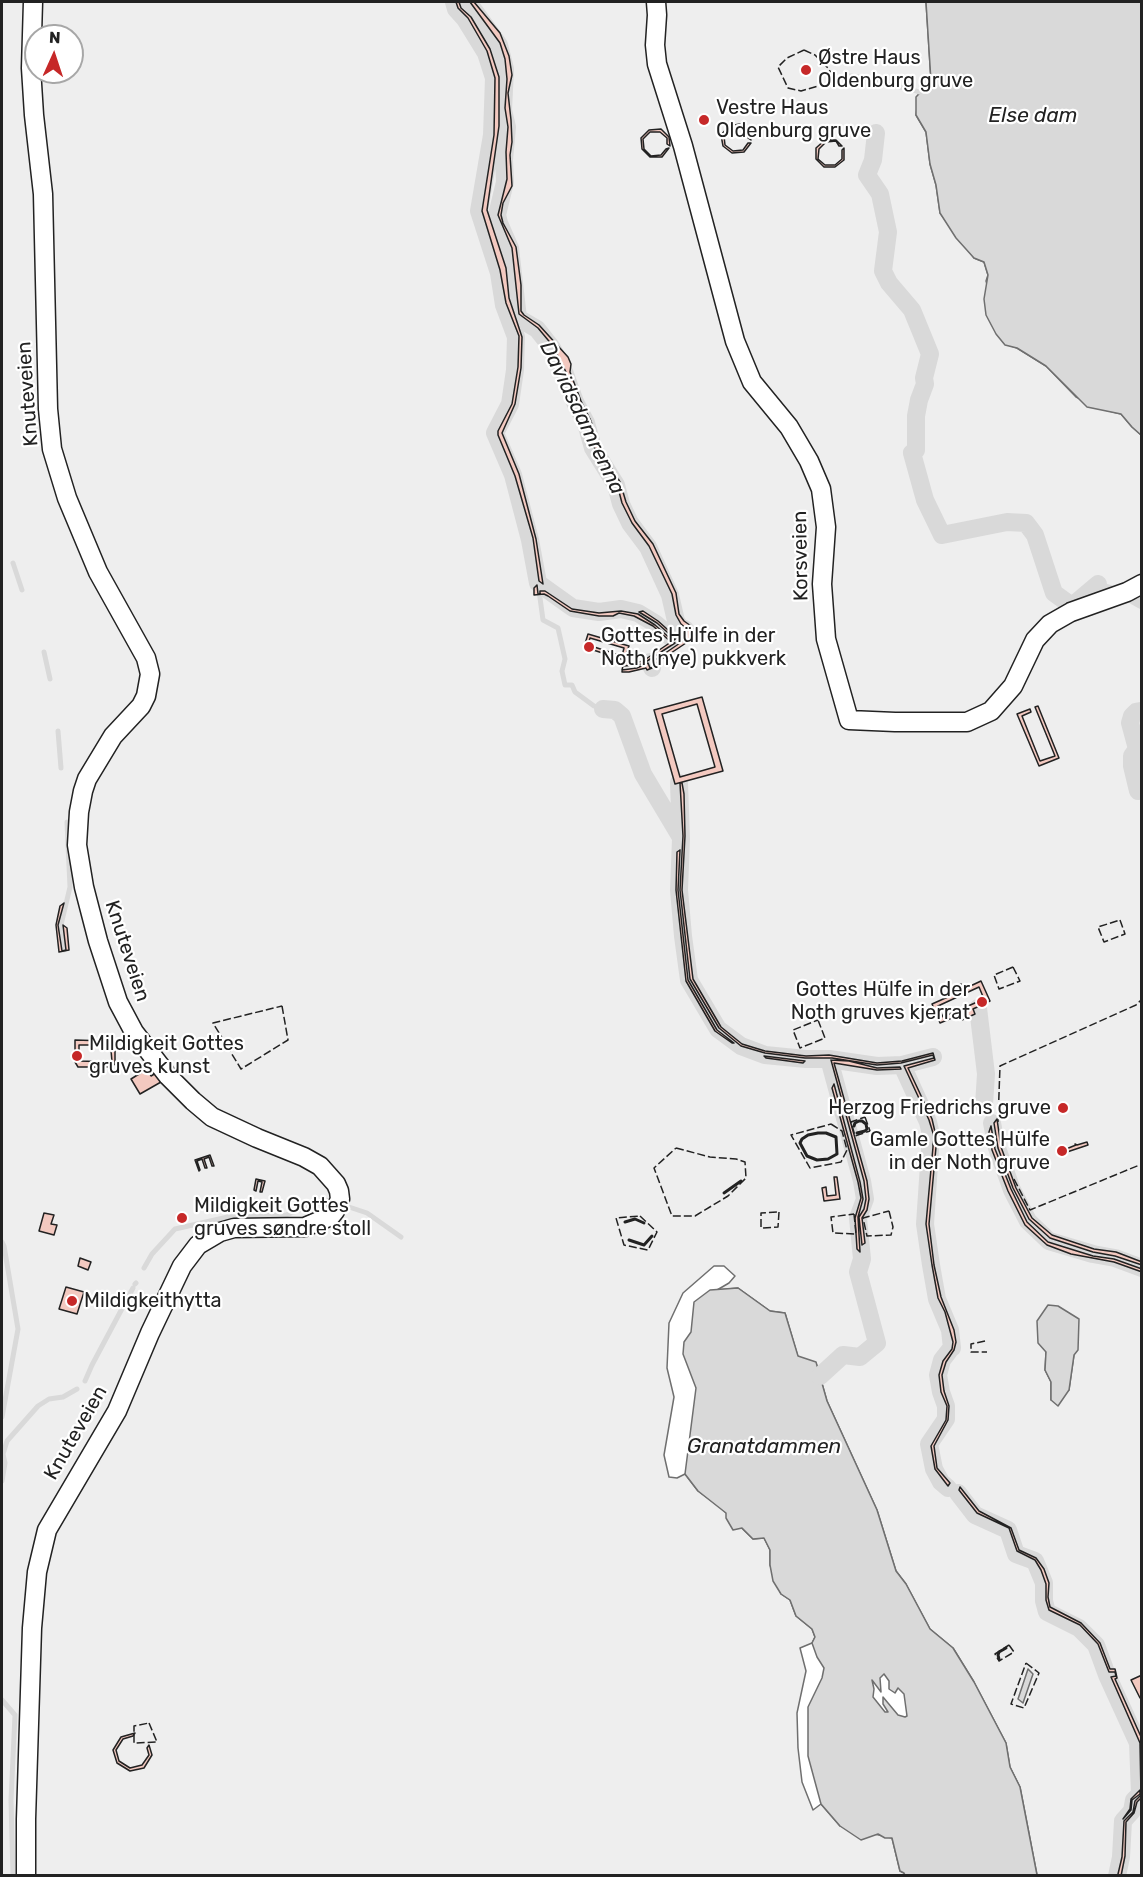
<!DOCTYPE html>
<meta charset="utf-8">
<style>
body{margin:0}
#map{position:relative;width:1143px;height:1877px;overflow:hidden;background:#fff;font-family:Rubik,sans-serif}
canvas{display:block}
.frame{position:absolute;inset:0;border:3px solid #222;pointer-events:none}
.north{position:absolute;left:24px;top:24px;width:60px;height:60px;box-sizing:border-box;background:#fff;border:2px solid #a7a7a7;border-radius:50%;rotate:3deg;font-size:16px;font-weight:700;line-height:24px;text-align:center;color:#222}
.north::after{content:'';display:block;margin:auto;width:21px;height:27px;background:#c62828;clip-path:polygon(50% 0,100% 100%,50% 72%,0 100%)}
</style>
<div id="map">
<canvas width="1143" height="1877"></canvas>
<div class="frame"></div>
<div class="north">N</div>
</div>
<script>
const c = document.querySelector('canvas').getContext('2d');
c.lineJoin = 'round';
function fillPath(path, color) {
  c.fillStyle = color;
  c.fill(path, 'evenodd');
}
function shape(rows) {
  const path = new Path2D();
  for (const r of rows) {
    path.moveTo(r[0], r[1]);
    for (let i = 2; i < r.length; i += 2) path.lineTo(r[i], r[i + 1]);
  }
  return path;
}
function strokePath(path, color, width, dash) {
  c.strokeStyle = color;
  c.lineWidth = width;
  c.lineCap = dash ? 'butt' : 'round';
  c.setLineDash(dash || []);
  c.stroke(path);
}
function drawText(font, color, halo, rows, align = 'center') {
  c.font = font + ' Rubik,sans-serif';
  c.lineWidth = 4.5;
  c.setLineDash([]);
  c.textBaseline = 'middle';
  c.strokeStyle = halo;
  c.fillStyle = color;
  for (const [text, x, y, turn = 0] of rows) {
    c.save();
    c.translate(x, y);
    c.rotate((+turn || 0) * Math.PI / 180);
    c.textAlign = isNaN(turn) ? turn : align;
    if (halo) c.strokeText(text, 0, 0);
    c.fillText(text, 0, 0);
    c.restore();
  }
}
const green = shape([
 [2,2,926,2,931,81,927,86,919,92,916,115,926,132,930,164,936,185,940,213,974,258,984,262,988,275,986,281,1005,344,1017,348,1046,366,1076,397,1105,410,1121,414,1132,427,1141,435,1141,1875,1037,1875,1020,1787,1010,1767,1006,1743,974,1682,953,1648,930,1629,906,1584,896,1571,877,1510,827,1401,816,1363,798,1357,785,1313,770,1311,738,1288,717,1290,729,1283,735,1276,724,1266,714,1266,683,1293,669,1323,667,1368,674,1397,664,1455,669,1477,677,1478,685,1474,698,1491,721,1508,753,1539,764,1538,770,1550,770,1565,781,1594,790,1600,796,1616,812,1629,815,1637,812,1643,800,1648,806,1671,797,1713,798,1748,802,1782,813,1810,821,1804,840,1826,892,1838,900,1871,904,1873,905,1875,2,1876,2,2],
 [36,36,72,36,72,72,36,72,36,36],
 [1046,1352,1074,1355,1069,1390,1051,1400,1051,1382,1045,1370,1046,1352]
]);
const water = shape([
 [926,2,1141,2,1141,435,1132,427,1121,414,1087,407,1046,366,1017,348,1005,345,996,334,986,315,984,299,988,275,984,262,974,258,956,238,940,213,936,185,930,164,926,132,916,115,916,97,931,81,926,2],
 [738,1288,770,1311,785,1313,798,1356,816,1362,827,1401,877,1510,896,1571,906,1584,930,1629,953,1648,974,1682,1006,1743,1010,1767,1020,1787,1037,1875,905,1875,904,1873,900,1871,892,1838,885,1838,878,1834,861,1840,840,1826,821,1804,808,1756,808,1707,822,1678,824,1668,817,1657,812,1643,815,1637,812,1629,796,1616,790,1600,781,1594,773,1581,770,1565,770,1550,764,1538,753,1539,742,1528,733,1530,726,1518,726,1513,698,1491,685,1474,696,1388,683,1354,684,1342,691,1332,694,1302,710,1290,738,1288],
 [884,1674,889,1681,889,1689,895,1693,898,1688,904,1694,907,1716,905,1717,898,1715,883,1697,883,1704,888,1712,885,1712,873,1697,874,1689,872,1680,881,1692,880,1678,884,1674],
 [1048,1305,1058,1306,1079,1319,1078,1350,1074,1355,1069,1390,1058,1406,1051,1400,1051,1382,1045,1370,1046,1352,1038,1343,1037,1321,1048,1305],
 [1028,1669,1033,1674,1023,1703,1018,1699,1028,1669]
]);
const stream = shape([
 [850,76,877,79,891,86,907,88,919,92],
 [13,563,22,590],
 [538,583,543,620,558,628,565,659,562,671,565,685,572,685,575,692,594,706,603,709],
 [1098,584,1115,589],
 [44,652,50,679],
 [58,731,61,768],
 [64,950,61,925,70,887,67,822],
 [349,1207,367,1213,401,1237],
 [2,1242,4,1246,18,1329,2,1417],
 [144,1268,152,1254,175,1229,228,1217,286,1215,326,1200],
 [135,1284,136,1283],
 [85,1381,92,1365,133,1288],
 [2,1481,5,1463,3,1454,7,1441,38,1406,49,1399,63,1397,77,1389],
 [1107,1675,1115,1674],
 [2,1700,15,1715,11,1800,13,1876]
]);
const canal = shape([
 [454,2,456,9,465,19,486,53,494,78,492,135,479,211,499,273,504,305,516,337,515,370,510,404,495,433,513,475,530,540,538,583,573,608,599,612,621,609,638,613,656,624,674,640],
 [468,2,499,45,505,69,503,110,507,127,504,160,505,182,497,215,499,223,510,248,518,318,537,329,552,348,565,374,575,402,586,423,593,448,616,485,621,504,630,523,648,547,670,595,676,621,680,627,685,629],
 [876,133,873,160,867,175,880,194,888,232,883,271,889,283,912,310,930,354,924,378,925,384,919,400,916,416,916,450,912,453,925,500,942,535,1007,522,1026,523,1035,535,1054,593,1072,606,1098,584],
 [1135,596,1142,600],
 [650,662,652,668],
 [603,709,615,710,622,716,643,774,680,836],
 [679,783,681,839,679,890,683,936,689,980,718,1029,741,1046,765,1055,806,1059,829,1059,862,1181,865,1199,858,1218,862,1259,858,1272,877,1343,860,1357,843,1355,820,1376],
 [1138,791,1132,766,1132,756,1137,749,1130,723,1132,716,1136,712,1142,711],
 [978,1008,986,1074,984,1105],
 [829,1059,877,1066,902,1065,933,1057],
 [902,1065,928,1122,931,1135,925,1224,931,1265,937,1299,950,1330,952,1348],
 [992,1123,997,1148,1012,1190,1028,1221,1049,1241,1093,1254,1115,1258,1142,1268],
 [948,1488,941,1482,934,1469,929,1444,946,1419,946,1406,941,1392,938,1375,942,1360,949,1351],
 [958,1493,975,1515,1008,1530,1016,1554,1035,1561,1044,1583,1044,1601,1047,1612,1079,1628,1096,1645,1107,1675,1138,1743,1140,1794,1134,1800,1132,1811,1123,1821,1121,1857,1117,1876]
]);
const building = shape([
 [456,2,459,2,461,8,471,17,490,49,499,77,499,126,487,210,506,268,509,298,522,337,521,368,515,404,502,433,519,474,536,539,543,584,539,581,533,538,515,476,498,435,498,431,512,404,518,367,519,336,506,303,500,270,482,211,494,135,495,78,487,51,468,18,458,8,456,2],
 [470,2,474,2,500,33,509,56,512,75,508,93,511,120,512,142,510,155,512,186,503,203,501,215,503,223,516,247,521,285,521,311,524,315,539,325,568,357,571,364,570,372,581,401,591,421,598,446,620,482,626,502,635,521,653,544,676,593,679,614,684,621,691,626,695,633,692,639,656,663,657,666,647,670,646,668,629,672,622,672,623,663,631,664,643,661,671,642,675,643,644,663,638,665,623,666,622,670,637,668,648,663,650,668,654,667,652,662,686,639,687,629,681,624,676,615,672,594,649,546,632,523,622,503,617,484,594,447,588,423,577,402,566,372,553,346,538,328,519,314,512,248,498,215,507,179,506,152,508,127,505,108,507,79,505,59,500,43,470,2],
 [740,124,750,131,751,140,748,138,748,132,740,127,730,128,724,136,725,145,733,151,743,150,748,143,751,143,744,152,732,153,723,146,721,135,729,126,740,124],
 [661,129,669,137,670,146,667,144,667,138,660,132,650,132,643,139,644,149,651,156,661,155,666,149,669,148,662,157,650,157,642,149,641,138,649,130,661,129],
 [825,140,836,140,842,146,839,146,836,141,826,142,819,149,818,159,825,165,835,165,842,159,842,150,844,148,844,160,835,167,824,167,816,159,816,148,825,140],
 [537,585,538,594,540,594,540,591,545,591,572,609,599,613,621,611,638,614,655,625,673,641,675,639,657,623,639,612,643,611,658,621,677,638,671,642,653,626,634,616,619,613,613,616,599,616,570,611,548,596,544,594,534,595,534,588,537,585],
 [588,634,629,646,624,660,584,647,588,634],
 [590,638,624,648,622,656,588,645,590,638],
 [702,697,723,771,675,784,654,710,702,697],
 [697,704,715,767,680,777,662,714,697,704],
 [1038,706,1059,758,1039,766,1017,714,1030,709,1031,712,1022,716,1040,761,1055,756,1035,707,1038,706],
 [680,783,682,783,684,794,685,836,682,890,693,979,721,1027,742,1044,765,1051,806,1056,829,1055,877,1063,902,1061,933,1053,935,1060,908,1068,932,1119,935,1132,936,1147,929,1224,934,1265,941,1297,954,1330,956,1342,954,1350,946,1362,942,1375,944,1391,949,1406,948,1420,934,1446,937,1468,950,1483,948,1486,935,1469,931,1446,946,1420,947,1406,941,1392,939,1375,943,1361,952,1349,953,1342,945,1312,938,1298,932,1265,926,1224,933,1147,933,1133,929,1120,904,1066,934,1058,933,1055,901,1063,877,1065,832,1058,805,1058,765,1053,741,1046,719,1028,690,979,680,890,683,836,680,783],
 [680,850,678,890,688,980,717,1030,734,1043,732,1043,715,1031,686,981,676,890,677,852,680,850],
 [64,903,58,925,62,951,66,950,63,925,67,928,69,950,59,952,56,925,60,906,64,903],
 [981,981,990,1001,973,1009,975,1014,962,1020,959,1015,940,1023,932,1004,950,996,947,990,961,984,964,989,981,981],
 [979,987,984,999,943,1017,938,1006,979,987],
 [75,1040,106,1041,115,1046,115,1064,110,1067,78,1067,75,1062,75,1040],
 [79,1045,104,1045,107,1049,111,1050,112,1062,79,1061,79,1045],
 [764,1056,805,1061,803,1063,766,1058,764,1056],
 [831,1060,849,1061,877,1068,900,1067,901,1069,877,1070,834,1063,867,1181,869,1199,867,1210,862,1218,865,1243,862,1245,859,1217,864,1209,866,1199,864,1181,831,1060],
 [147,1069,151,1076,156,1073,161,1082,140,1094,131,1079,147,1069],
 [834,1084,860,1182,863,1199,858,1217,860,1252,857,1249,855,1218,861,1198,858,1182,832,1088,834,1084],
 [997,1119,1001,1147,1016,1188,1032,1218,1052,1235,1094,1249,1116,1252,1142,1262,1142,1265,1115,1256,1093,1252,1050,1238,1029,1219,1013,1188,998,1148,994,1123,997,1119],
 [991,1126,995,1149,1011,1189,1027,1222,1048,1242,1093,1256,1114,1259,1142,1269,1142,1272,1114,1262,1071,1254,1047,1245,1025,1225,1008,1191,992,1150,989,1132,991,1126],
 [1087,1142,1088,1145,1067,1152,1066,1149,1076,1145,1075,1144,1077,1145,1087,1142],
 [210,1155,214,1166,212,1166,209,1157,204,1159,207,1168,205,1168,202,1159,197,1161,200,1170,199,1171,195,1160,210,1155],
 [834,1177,837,1177,840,1199,824,1201,822,1188,826,1187,827,1196,836,1195,834,1177],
 [256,1179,265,1181,262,1192,260,1192,262,1182,258,1181,256,1191,254,1190,256,1179],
 [44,1213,54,1215,51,1224,57,1225,54,1235,39,1231,44,1213],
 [80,1258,91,1262,88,1270,78,1266,80,1258],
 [66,1287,84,1292,77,1314,59,1309,66,1287],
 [960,1487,979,1511,1011,1528,1019,1550,1036,1558,1044,1569,1049,1583,1048,1597,1050,1607,1081,1623,1100,1643,1110,1669,1115,1669,1117,1678,1115,1679,1142,1739,1142,1797,1137,1802,1134,1813,1126,1822,1125,1856,1121,1876,1119,1876,1118,1874,1122,1857,1124,1821,1133,1812,1135,1801,1141,1795,1140,1743,1111,1677,1116,1676,1115,1672,1109,1672,1098,1644,1080,1625,1049,1610,1046,1600,1046,1584,1041,1570,1035,1560,1017,1551,1009,1528,977,1513,959,1490,960,1487],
 [1142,1675,1142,1697,1140,1698,1131,1680,1142,1675],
 [135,1733,133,1736,123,1739,116,1750,119,1761,130,1768,142,1765,149,1755,147,1748,149,1745,152,1755,144,1768,130,1771,117,1763,113,1750,121,1737,135,1733],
 [1140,1790,1140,1794,1132,1800,1131,1810,1123,1819,1130,1809,1131,1799,1140,1790]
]);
const minor = shape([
 [656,2,657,15,655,45,657,64,683,146,735,341,752,382,789,427,809,461,821,489,826,527,822,584,826,639,849,720,895,722,967,722,991,711,1013,686,1035,640,1050,624,1071,612,1127,592,1142,584],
 [26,1876,26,1819,32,1628,37,1572,47,1530,117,1411,150,1333,182,1266,198,1245,220,1232,234,1228,305,1227,331,1216,335,1211,340,1199,339,1191,336,1184,320,1166,304,1157,257,1138,212,1117,193,1101,168,1076,134,1032,118,1002,98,941,84,887,77,845,79,812,83,791,87,779,113,736,141,706,146,696,150,674,146,658,98,572,67,498,52,449,48,409,43,194,34,115,31,68,33,2]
]);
const fence = shape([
 [804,50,815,55,828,68,836,81,801,91,788,88,778,67,787,58,804,50],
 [1120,920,1125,934,1104,942,1098,927,1120,920],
 [1013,967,1020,981,999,989,994,975,1013,967],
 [282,1006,288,1040,241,1069,213,1023,282,1006],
 [818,1020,825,1038,800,1048,793,1030,818,1020],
 [865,1117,870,1131,855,1136,851,1122,865,1117],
 [998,1122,1000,1066,1136,1005,1142,999],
 [831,1124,842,1131,847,1150,841,1162,810,1168,791,1135,831,1124],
 [676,1148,710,1157,736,1159,745,1162,746,1178,728,1196,695,1216,672,1216,654,1168,676,1148],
 [1014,1179,1030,1210,1142,1164],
 [889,1211,893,1227,891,1235,867,1236,863,1218,889,1211],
 [779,1212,778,1227,761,1228,761,1213,779,1212],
 [854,1214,856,1234,833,1233,831,1217,854,1214],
 [640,1216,657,1232,648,1250,624,1245,616,1218,640,1216],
 [985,1341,971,1344,971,1352,987,1352],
 [1009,1645,1014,1652,999,1661,995,1654,1009,1645],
 [1026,1663,1039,1673,1024,1708,1011,1704,1026,1663],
 [149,1723,157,1742,134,1743,134,1726,149,1723]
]);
const wall = shape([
 [854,1126,855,1123,859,1121,862,1121,866,1124,867,1129,865,1131,857,1133],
 [818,1133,826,1133,836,1137,837,1154,828,1159,817,1160,807,1156,800,1143,802,1139,808,1135,818,1133],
 [724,1193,741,1181],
 [625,1222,635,1219,644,1223],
 [629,1240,644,1245,652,1236],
 [999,1659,998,1655,999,1652,1006,1648]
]);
const markers = [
 [806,70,6,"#c62828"],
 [704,120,6,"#c62828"],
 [589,647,6,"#c62828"],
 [982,1002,6,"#c62828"],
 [77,1056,6,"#c62828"],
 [1063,1108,6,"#c62828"],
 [1062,1151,6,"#c62828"],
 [182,1218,6,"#c62828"],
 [72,1301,6,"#c62828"]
];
const poiNames = [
 ["Østre Haus",818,58],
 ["Oldenburg gruve",818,81],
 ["Vestre Haus",716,108],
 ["Oldenburg gruve",716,131],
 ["Gottes Hülfe in der",601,636],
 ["Noth (nye) pukkverk",601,659],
 ["Gottes Hülfe in der",970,990,"right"],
 ["Noth gruves kjerrat",970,1013,"right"],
 ["Mildigkeit Gottes",89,1044],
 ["gruves kunst",89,1067],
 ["Herzog Friedrichs gruve",1051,1108,"right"],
 ["Gamle Gottes Hülfe",1050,1140,"right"],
 ["in der Noth gruve",1050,1163,"right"],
 ["Mildigkeit Gottes",194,1206],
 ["gruves søndre stoll",194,1229],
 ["Mildigkeithytta",84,1301]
];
const streetNames = [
 ["Knuteveien",28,394,-94],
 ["Korsveien",801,556,-91],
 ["Knuteveien",127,951,72],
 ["Knuteveien",76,1433,-60]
];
const waterNames = [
 ["Else dam",1033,116],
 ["Davidsdamrenna",582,418,64],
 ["Granatdammen",764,1447]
];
fillPath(green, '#eee');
strokePath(green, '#6f6f6f', 1.5);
fillPath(water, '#d9d9d9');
strokePath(water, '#6f6f6f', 1.5);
strokePath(stream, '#d9d9d9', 5);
strokePath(canal, '#d9d9d9', 18);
fillPath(building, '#f3c9c0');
strokePath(building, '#222', 1.5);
strokePath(minor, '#222', 21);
strokePath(minor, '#fff', 18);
strokePath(fence, '#222', 1.5, [8, 3]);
strokePath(wall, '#222', 3);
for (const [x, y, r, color] of markers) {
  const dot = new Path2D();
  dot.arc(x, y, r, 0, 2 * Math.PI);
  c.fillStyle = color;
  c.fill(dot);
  strokePath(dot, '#fff', 2);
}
drawText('20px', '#222', '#fff', poiNames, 'left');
drawText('20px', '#222', '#fff', streetNames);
drawText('italic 21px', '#222', '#fff', waterNames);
</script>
